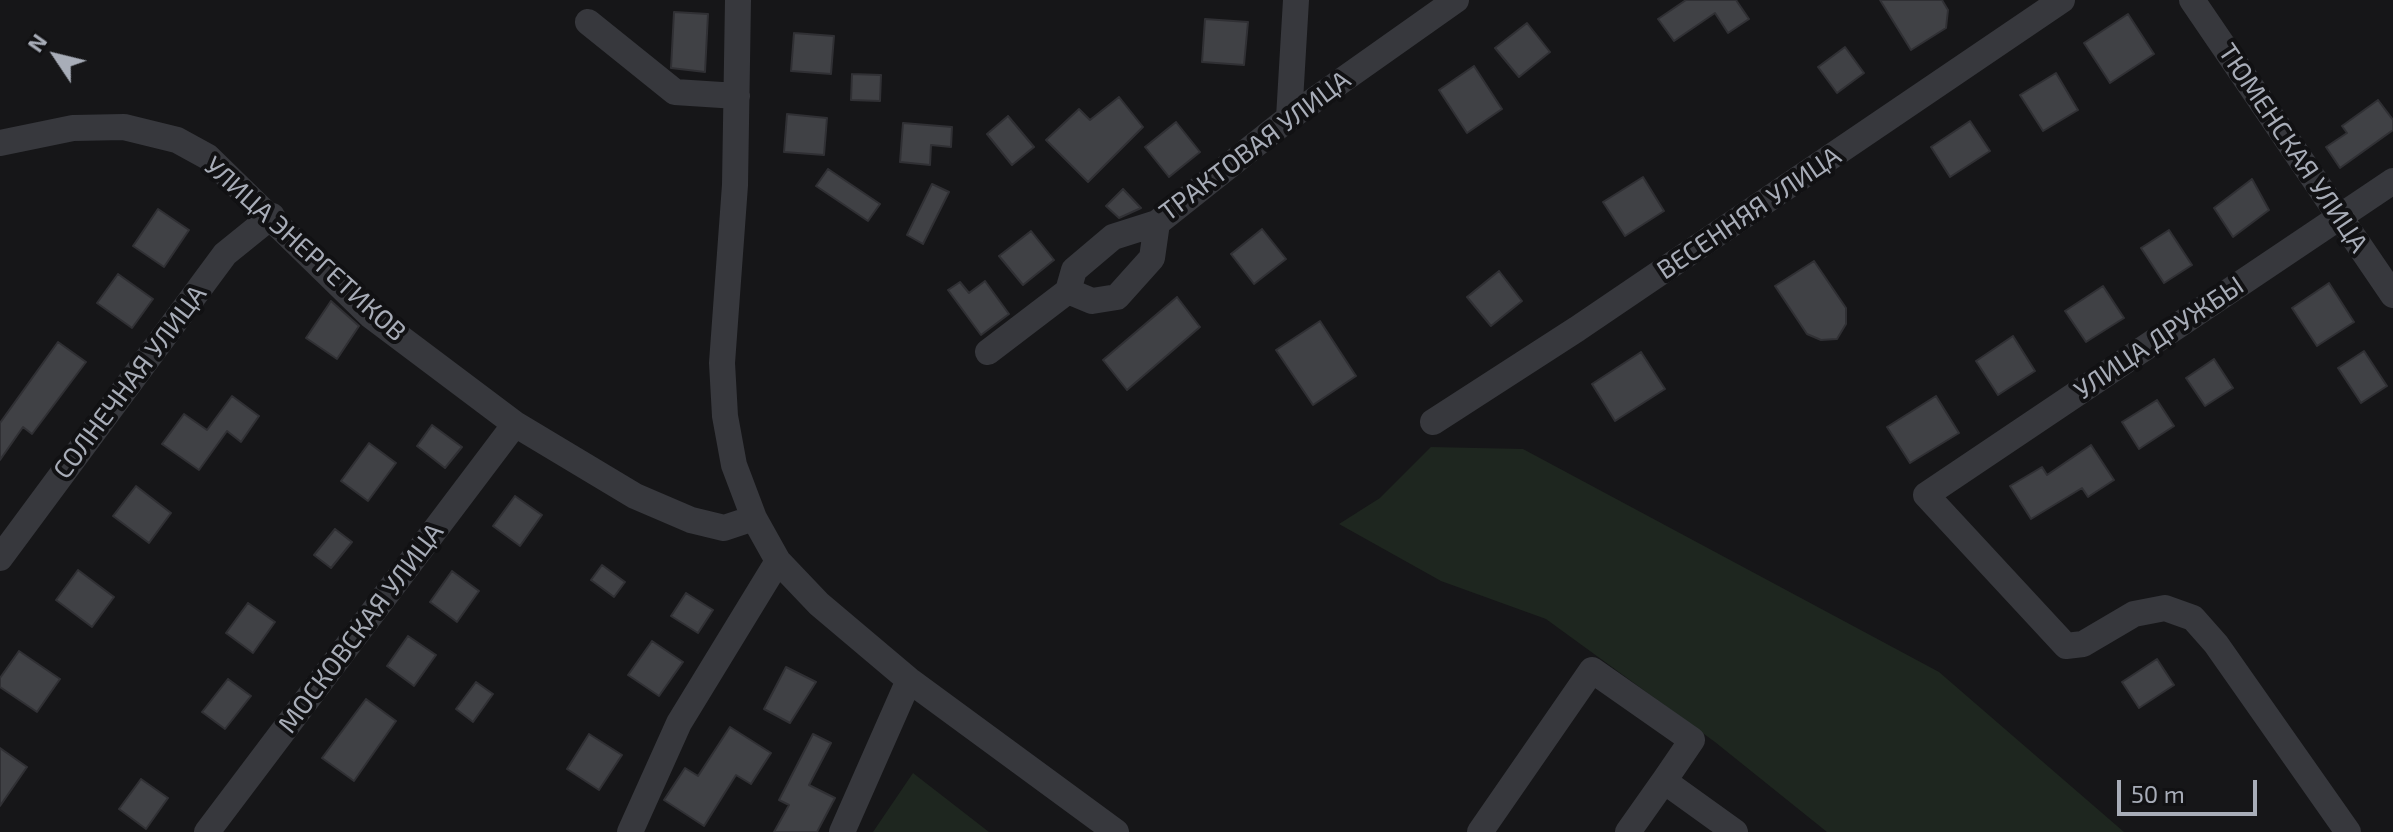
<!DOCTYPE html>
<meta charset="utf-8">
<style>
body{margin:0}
#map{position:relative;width:2393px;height:832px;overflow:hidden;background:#161618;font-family:"Exo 2",sans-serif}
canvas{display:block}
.north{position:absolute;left:16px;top:16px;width:80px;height:80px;-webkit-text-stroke:6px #111113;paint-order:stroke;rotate:305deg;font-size:22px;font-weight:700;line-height:32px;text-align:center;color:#a8adb8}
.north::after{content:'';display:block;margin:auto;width:28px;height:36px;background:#a8adb8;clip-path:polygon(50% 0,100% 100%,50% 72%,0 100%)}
.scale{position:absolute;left:2117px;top:780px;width:140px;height:36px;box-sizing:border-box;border:4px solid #a8adb8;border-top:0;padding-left:10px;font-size:24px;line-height:28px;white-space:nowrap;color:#a8adb8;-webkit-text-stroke:6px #111113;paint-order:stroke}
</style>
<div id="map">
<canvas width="2393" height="832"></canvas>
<div class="north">N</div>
<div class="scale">50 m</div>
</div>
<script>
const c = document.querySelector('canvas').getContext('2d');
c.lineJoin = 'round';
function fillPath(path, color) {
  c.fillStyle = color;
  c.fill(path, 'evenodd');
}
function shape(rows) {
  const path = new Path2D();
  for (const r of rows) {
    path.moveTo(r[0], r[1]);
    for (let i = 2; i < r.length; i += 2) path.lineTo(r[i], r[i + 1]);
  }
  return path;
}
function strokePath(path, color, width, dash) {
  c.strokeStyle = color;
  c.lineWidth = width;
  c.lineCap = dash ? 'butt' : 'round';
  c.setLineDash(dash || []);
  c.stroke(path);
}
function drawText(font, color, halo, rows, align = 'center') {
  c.font = font + ' "Exo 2",sans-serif';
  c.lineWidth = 8;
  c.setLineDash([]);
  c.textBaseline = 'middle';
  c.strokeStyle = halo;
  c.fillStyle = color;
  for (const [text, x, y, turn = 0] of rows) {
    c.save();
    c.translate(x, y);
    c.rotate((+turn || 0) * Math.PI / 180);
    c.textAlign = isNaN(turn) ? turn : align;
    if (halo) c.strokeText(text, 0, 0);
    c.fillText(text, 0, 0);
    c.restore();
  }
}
const green = shape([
 [1431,447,1523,449,1939,672,2124,832,1827,832,1715,742,1546,619,1441,581,1339,524,1380,498],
 [913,773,989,832,873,832]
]);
const building = shape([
 [1686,0,1736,0,1749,19,1728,33,1715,13,1674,41,1658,19,1686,0],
 [1880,0,1942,0,1948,10,1946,28,1911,50,1880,0],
 [674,12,708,14,705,72,671,68,674,12],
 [2128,14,2154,54,2110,83,2084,43,2128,14],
 [1205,19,1248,22,1244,65,1202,62,1205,19],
 [1527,23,1550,52,1519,77,1495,48,1527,23],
 [794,33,834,36,831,74,791,71,794,33],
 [1845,47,1864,73,1837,93,1818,67,1845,47],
 [1474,66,1502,109,1467,133,1439,90,1474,66],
 [2056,73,2078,110,2043,131,2020,95,2056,73],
 [852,74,881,75,880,101,851,100,852,74],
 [1119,97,1143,127,1088,182,1046,140,1079,109,1090,120,1119,97],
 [2378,100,2393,120,2393,130,2340,168,2326,147,2347,133,2342,126,2378,100],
 [787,114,827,118,824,155,784,152,787,114],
 [1008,116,1034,147,1012,165,987,134,1008,116],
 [1970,121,1990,151,1950,177,1931,147,1970,121],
 [1176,122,1200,152,1169,177,1145,147,1176,122],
 [903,123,952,127,951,147,931,145,930,165,900,162,903,123],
 [828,169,880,204,868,221,816,186,828,169],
 [1643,177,1664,211,1625,236,1603,202,1643,177],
 [2252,179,2269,210,2233,237,2214,208,2252,179],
 [932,184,949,192,923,244,907,235,932,184],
 [1123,189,1141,208,1119,218,1106,206,1123,189],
 [158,209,189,230,164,267,133,246,158,209],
 [1262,229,1286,259,1254,284,1231,254,1262,229],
 [2169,230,2192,265,2164,283,2141,248,2169,230],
 [1031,231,1054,260,1023,285,999,256,1031,231],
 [1814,261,1846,308,1846,324,1837,339,1821,340,1807,334,1775,286,1814,261],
 [1499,271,1522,301,1491,326,1467,297,1499,271],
 [118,274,153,299,132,328,97,303,118,274],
 [985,281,1009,314,981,335,948,290,960,282,969,293,985,281],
 [2329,283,2354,322,2317,346,2292,308,2329,283],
 [2103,286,2124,318,2086,342,2065,311,2103,286],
 [1177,297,1200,327,1127,390,1103,360,1177,297],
 [331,301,359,326,337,359,306,338,331,301],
 [1320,321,1356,376,1313,405,1276,350,1320,321],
 [2013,336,2035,371,1998,395,1976,361,2013,336],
 [58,342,86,362,32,434,23,427,0,460,0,423,58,342],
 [2364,351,2387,386,2361,403,2338,368,2364,351],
 [1641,352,1665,389,1615,421,1592,384,1641,352],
 [2214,359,2233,388,2205,406,2186,378,2214,359],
 [232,396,259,416,241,442,227,431,199,470,162,444,184,414,207,430,232,396],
 [1936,396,1959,433,1910,463,1887,427,1936,396],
 [2157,400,2174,426,2139,449,2122,422,2157,400],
 [432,425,462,447,445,468,417,446,432,425],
 [369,443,396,463,368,501,341,481,369,443],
 [2091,445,2114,480,2088,497,2082,488,2031,519,2010,486,2042,467,2047,475,2091,445],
 [136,486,171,513,149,543,113,516,136,486],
 [515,496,542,515,520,546,493,526,515,496],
 [335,529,352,542,331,568,314,555,335,529],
 [602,565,625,582,614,597,591,580,602,565],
 [78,570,114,597,92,627,56,600,78,570],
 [452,571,479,591,457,622,430,602,452,571],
 [686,593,713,610,698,633,671,616,686,593],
 [248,603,275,622,253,653,226,633,248,603],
 [408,636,436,655,414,686,387,666,408,636],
 [652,641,683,662,659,696,628,675,652,641],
 [19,651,60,679,37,712,0,687,0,678,19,651],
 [2157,659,2174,685,2139,708,2122,682,2157,659],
 [786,667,816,682,790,723,764,709,786,667],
 [228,679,251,696,225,729,202,712,228,679],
 [476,682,493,694,473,722,456,709,476,682],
 [366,699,396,721,354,781,322,758,366,699],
 [730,727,771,753,751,784,736,775,704,826,664,800,685,768,698,776,730,727],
 [589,734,622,755,599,790,567,769,589,734],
 [813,734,831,743,809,785,835,798,817,832,774,832,789,805,779,800,813,734],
 [0,748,27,767,0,806,0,748],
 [141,779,168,798,146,829,119,809,141,779]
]);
const minor = shape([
 [738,0,735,185,722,363,725,416,734,465,754,518,778,561,819,604,909,680,1116,832],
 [2192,0,2393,295],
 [588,22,675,92,737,96],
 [1289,118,1296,0],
 [0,143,73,128,124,127,177,140,208,157,370,315,515,424,635,496,691,520,724,528,754,518],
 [1068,291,1092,301,1117,297,1152,258,1157,223],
 [988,352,1068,291,1074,270,1113,237,1157,223,1289,118,1456,0],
 [1433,422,1577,329,2062,0],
 [0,558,225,254,272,216],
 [207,832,515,424],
 [630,832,679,723,778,561],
 [842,832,909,680],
 [1480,832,1592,670,1692,740,1664,781,1735,832],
 [1628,832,1664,781],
 [2348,832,2216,644,2193,618,2165,608,2134,614,2083,644,2066,646,1926,495,2393,181]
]);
const streetNames = [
 ["ТРАКТОВАЯ УЛИЦА",1255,146,-37],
 ["ТЮМЕНСКАЯ УЛИЦА",2293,148,56],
 ["ВЕСЕННЯЯ УЛИЦА",1749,213,-34],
 ["УЛИЦА ЭНЕРГЕТИКОВ",305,249,42],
 ["УЛИЦА ДРУЖБЫ",2159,338,-34],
 ["СОЛНЕЧНАЯ УЛИЦА",130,382,-53],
 ["МОСКОВСКАЯ УЛИЦА",361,628,-53]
];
fillPath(green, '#1e261f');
fillPath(building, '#404145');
strokePath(building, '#303034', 2);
strokePath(minor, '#37383d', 26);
drawText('26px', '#a8adb8', '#111113', streetNames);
</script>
